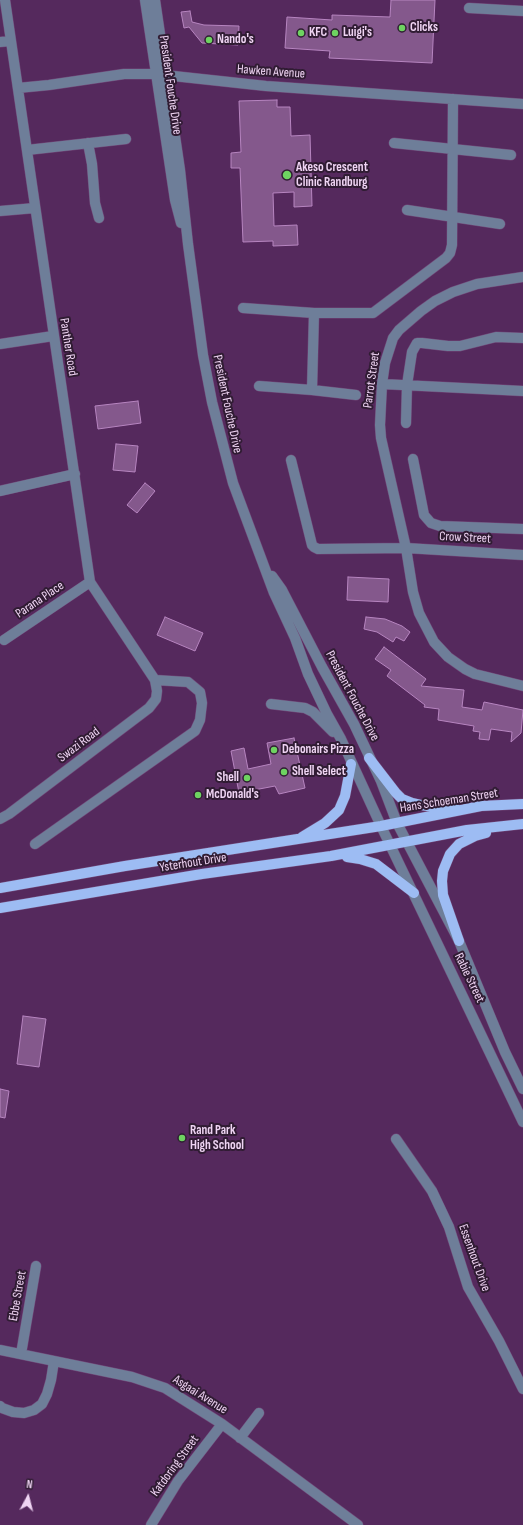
<!DOCTYPE html>
<style>
body{margin:0}
#map{position:relative;width:523px;height:1525px;overflow:hidden;background:#55295d;font-family:"Sofia Sans Condensed",sans-serif}
canvas{display:block}
.north{position:absolute;left:8px;top:1477px;width:40px;height:40px;-webkit-text-stroke:3px #301c33;paint-order:stroke;rotate:7deg;font-size:11px;font-weight:700;line-height:16px;text-align:center;color:#efd4f3}
.north::after{content:'';display:block;margin:auto;width:14px;height:18px;background:#efd4f3;clip-path:polygon(50% 0,100% 100%,50% 72%,0 100%)}
</style>
<div id="map">
<canvas width="523" height="1525"></canvas>
<div class="north">N</div>
</div>
<script>
const c = document.querySelector('canvas').getContext('2d');
c.lineJoin = 'round';
function fillPath(path, color) {
  c.fillStyle = color;
  c.fill(path, 'evenodd');
}
function shape(rows) {
  const path = new Path2D();
  for (const r of rows) {
    path.moveTo(r[0], r[1]);
    for (let i = 2; i < r.length; i += 2) path.lineTo(r[i], r[i + 1]);
  }
  return path;
}
function strokePath(path, color, width, dash) {
  c.strokeStyle = color;
  c.lineWidth = width;
  c.lineCap = dash ? 'butt' : 'round';
  c.setLineDash(dash || []);
  c.stroke(path);
}
function drawText(font, color, halo, rows, align = 'center') {
  c.font = font + ' "Sofia Sans Condensed",sans-serif';
  c.lineWidth = 4;
  c.setLineDash([]);
  c.textBaseline = 'middle';
  c.strokeStyle = halo;
  c.fillStyle = color;
  for (const [text, x, y, turn = 0] of rows) {
    c.save();
    c.translate(x, y);
    c.rotate((+turn || 0) * Math.PI / 180);
    c.textAlign = isNaN(turn) ? turn : align;
    if (halo) c.strokeText(text, 0, 0);
    c.fillText(text, 0, 0);
    c.restore();
  }
}
const building = shape([
 [391,0,435,0,432,63,329,58,330,51,285,48,287,17,332,20,332,15,390,17,391,0],
 [190,11,192,22,204,25,239,26,238,45,202,43,189,27,184,28,181,12,190,11],
 [277,100,277,107,290,107,291,136,310,135,312,206,294,207,294,192,273,193,274,226,297,225,298,245,273,246,273,241,243,242,240,168,231,168,231,153,241,152,239,101,277,100],
 [138,401,141,423,98,429,95,406,138,401],
 [116,444,138,446,135,472,113,470,116,444],
 [145,483,155,491,137,513,127,505,145,483],
 [348,577,389,579,388,602,347,600,348,577],
 [165,617,203,633,195,651,157,635,165,617],
 [366,617,385,619,402,626,410,632,404,641,396,637,393,642,377,632,364,629,366,617],
 [384,647,426,679,421,686,464,690,462,707,482,710,484,702,523,710,521,733,511,742,512,732,491,729,489,740,479,739,480,732,473,731,474,726,438,720,439,709,424,707,425,705,387,676,391,670,375,659,384,647],
 [294,738,305,788,279,794,275,786,254,790,255,795,240,798,231,751,244,748,248,769,271,764,267,743,294,738],
 [23,1016,46,1019,39,1067,17,1064,23,1016],
 [0,1089,9,1091,5,1118,0,1117,0,1089]
]);
const minor = shape([
 [145,0,175,200,181,223],
 [155,0,180,170,188,244,203,355,212,402,233,483,274,593,295,638,308,674,327,714,341,739,381,826,523,1122],
 [469,8,523,11],
 [0,42,11,41],
 [18,88,49,85,124,74,155,74,266,86,523,104],
 [88,143,92,164,95,203,99,218],
 [394,143,511,155],
 [27,150,126,139],
 [407,210,500,224],
 [0,211,35,208],
 [523,277,477,284,453,292,435,301,421,311,399,330,393,338,385,363,382,384,380,425,381,438,406,548,413,592,419,613,434,642,448,657,465,669,475,674,523,686],
 [243,308,314,313,373,313,446,258,450,253,452,245,453,99],
 [314,313,312,390,356,395],
 [0,344,53,336],
 [382,384,523,391],
 [259,386,312,390],
 [406,423,407,385,412,352,417,343,422,343,448,346,460,346,496,337,523,338],
 [413,459,424,515,431,523,440,526,523,529],
 [291,460,312,545,314,547,318,549,406,548,523,555],
 [0,491,75,474],
 [272,576,282,590,322,667,354,724,381,781,397,823,459,941,505,1052,523,1089],
 [4,640,90,582],
 [271,704,305,708,313,712,333,732],
 [0,819,9,814,149,708,156,699,157,691,155,680,90,582,5,0],
 [35,844,195,731,200,720,202,703,200,692,188,682,155,680],
 [396,1139,432,1191,449,1227,468,1287,499,1341,523,1389],
 [0,1350,132,1377,165,1388,222,1424,358,1525],
 [21,1354,36,1266],
 [0,1406,2,1408,13,1412,24,1413,34,1410,42,1404,47,1394,51,1380,54,1361],
 [240,1438,259,1413],
 [151,1525,178,1481,222,1424]
]);
const major = shape([
 [369,758,396,793,402,799,412,803,421,805,434,807,454,807],
 [302,837,325,823,339,810,345,796,351,764],
 [347,857,360,859,376,864,414,893],
 [0,888,125,866,381,826,481,806,523,804],
 [0,908,202,874,331,856,467,830,523,824],
 [459,941,443,895,442,881,443,871,450,854,459,844,475,836,486,833]
]);
const markers = [
 [402,28,4,"#6ed361"],
 [301,33,4,"#6ed361"],
 [335,33,4,"#6ed361"],
 [209,40,4,"#6ed361"],
 [287,175,5,"#6ed361"],
 [274,750,4,"#6ed361"],
 [284,772,4,"#6ed361"],
 [247,778,4,"#6ed361"],
 [198,795,4,"#6ed361"],
 [182,1138,4,"#6ed361"]
];
const poiNames = [
 ["Clicks",410,28],
 ["KFC",309,33],
 ["Luigi's",343,33],
 ["Nando's",217,40],
 ["Akeso Crescent",296,168],
 ["Clinic Randburg",296,183],
 ["Debonairs Pizza",282,750],
 ["Shell Select",292,772],
 ["Shell",239,778,"right"],
 ["McDonald's",206,795],
 ["Rand Park",190,1131],
 ["High School",190,1146]
];
const streetNames = [
 ["Hawken Avenue",271,72,4],
 ["President Fouche Drive",170,85,82],
 ["Panther Road",68,347,81],
 ["Parrot Street",372,380,-82],
 ["President Fouche Drive",227,404,78],
 ["Crow Street",465,538,3],
 ["Parana Place",40,600,-34],
 ["President Fouche Drive",352,696,62],
 ["Swazi Road",79,745,-37],
 ["Hans Schoeman Street",449,801,-9],
 ["Ysterhout Drive",193,863,-9],
 ["Rabie Street",469,978,64],
 ["Essenhout Drive",474,1258,70],
 ["Ebbe Street",18,1296,-80],
 ["Asgaai Avenue",200,1395,32],
 ["Katdoring Street",175,1466,-54]
];
fillPath(building, '#84588c');
strokePath(building, '#b785c0', 1);
strokePath(minor, '#714878', 11);
strokePath(major, '#714878', 11);
strokePath(minor, '#6e7e99', 10);
strokePath(major, '#9dbcf3', 10);
for (const [x, y, r, color] of markers) {
  const dot = new Path2D();
  dot.arc(x, y, r, 0, 2 * Math.PI);
  c.fillStyle = color;
  c.fill(dot);
  strokePath(dot, '#301c33', 1.5);
}
drawText('bold 13px', '#efd4f3', '#301c33', poiNames, 'left');
drawText('13px', '#efd4f3', '#301c33', streetNames);
</script>
